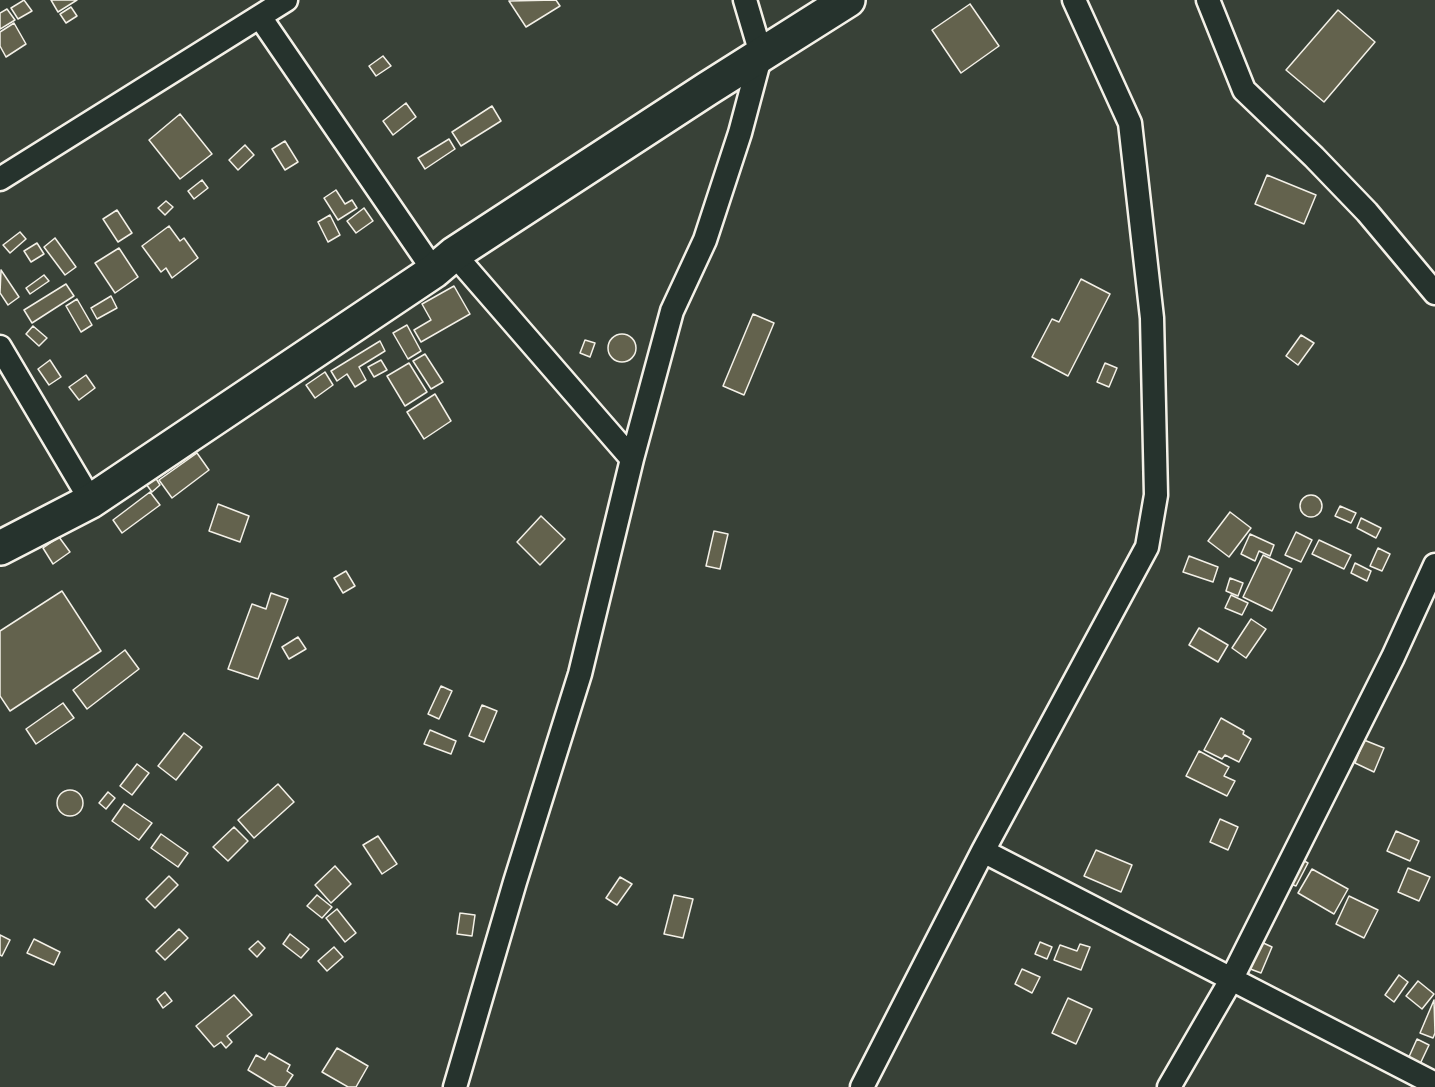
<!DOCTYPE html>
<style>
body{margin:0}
canvas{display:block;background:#384137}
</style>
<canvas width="1435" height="1087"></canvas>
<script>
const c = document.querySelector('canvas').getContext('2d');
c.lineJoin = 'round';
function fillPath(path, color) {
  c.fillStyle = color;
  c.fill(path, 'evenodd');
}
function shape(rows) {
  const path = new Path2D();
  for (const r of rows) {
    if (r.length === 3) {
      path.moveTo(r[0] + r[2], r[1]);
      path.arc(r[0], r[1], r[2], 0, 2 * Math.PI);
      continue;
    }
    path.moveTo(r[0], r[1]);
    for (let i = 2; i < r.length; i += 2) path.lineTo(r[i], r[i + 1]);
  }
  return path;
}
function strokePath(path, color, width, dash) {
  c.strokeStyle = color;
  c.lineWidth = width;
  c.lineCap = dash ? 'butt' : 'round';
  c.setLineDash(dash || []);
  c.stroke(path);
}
const building = shape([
 [24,0,32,11,18,19,11,8,24,0],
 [51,0,77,0,58,12,51,0],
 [556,0,560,6,526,27,509,1,556,0],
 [970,4,999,46,961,73,932,30,970,4],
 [71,7,77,16,66,23,60,14,71,7],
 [7,9,15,20,0,29,0,13,7,9],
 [1338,10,1375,42,1324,102,1286,70,1338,10],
 [14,23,26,44,6,57,0,46,0,32,14,23],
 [383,56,391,66,376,76,369,66,383,56],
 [406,103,416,117,393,135,383,121,406,103],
 [492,106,501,121,461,146,452,132,492,106],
 [180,114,212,154,180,179,149,140,180,114],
 [449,139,455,149,425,169,418,158,449,139],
 [285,141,298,162,285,170,272,149,285,141],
 [245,145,254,155,238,170,229,160,245,145],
 [1267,175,1316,195,1304,224,1255,204,1267,175],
 [202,180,208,188,194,199,188,191,202,180],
 [336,190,345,204,352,200,357,208,338,220,324,198,336,190],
 [166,201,173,207,165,215,158,208,166,201],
 [364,208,373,221,356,233,347,221,364,208],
 [117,210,132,233,118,242,103,219,117,210],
 [330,215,340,235,328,242,318,222,330,215],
 [169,226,180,241,184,238,198,258,172,278,166,268,161,272,142,246,169,226],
 [20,232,26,239,10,253,3,245,20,232],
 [55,238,76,267,65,275,44,247,55,238],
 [37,243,44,254,31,262,24,251,37,243],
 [119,248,138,277,115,293,95,263,119,248],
 [1,270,19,297,8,305,0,293,1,270],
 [44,275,49,281,30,294,26,288,44,275],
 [1081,279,1110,294,1068,376,1032,357,1052,319,1059,322,1081,279],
 [66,284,74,296,32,323,24,310,66,284],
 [454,286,470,314,421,342,414,330,431,320,422,304,454,286],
 [111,296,117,308,97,319,91,308,111,296],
 [77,299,92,325,81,332,66,306,77,299],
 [753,314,774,323,744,395,723,386,753,314],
 [407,325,421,351,408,359,393,333,407,325],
 [33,326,47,338,39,346,26,334,33,326],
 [622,348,14],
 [1301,335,1314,343,1298,365,1286,356,1301,335],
 [585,340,595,343,590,357,580,353,585,340],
 [380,341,385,351,359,367,366,380,355,387,347,374,337,381,331,371,380,341],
 [425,354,443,382,431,389,413,361,425,354],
 [50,360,61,377,49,385,38,369,50,360],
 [381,360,387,370,374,377,368,367,381,360],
 [409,363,427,392,405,406,387,376,409,363],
 [1105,363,1117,368,1109,387,1097,382,1105,363],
 [325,372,333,385,315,398,306,385,325,372],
 [86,375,95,388,79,400,69,387,86,375],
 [435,394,451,421,424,439,407,412,435,394],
 [197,453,209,470,172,498,159,480,197,453],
 [155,477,160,485,152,492,146,484,155,477],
 [150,492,160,505,122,533,113,520,150,492],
 [1311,506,11],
 [218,504,249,516,240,542,209,531,218,504],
 [1340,506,1356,513,1351,523,1335,516,1340,506],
 [1230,512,1251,528,1229,557,1208,541,1230,512],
 [541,516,565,539,540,565,517,542,541,516],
 [1361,518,1381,528,1376,538,1357,528,1361,518],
 [714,531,728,534,720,569,706,566,714,531],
 [1296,532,1312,540,1301,562,1285,555,1296,532],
 [1250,534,1274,545,1270,556,1259,551,1255,561,1241,554,1250,534],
 [59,537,70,552,53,564,43,548,59,537],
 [1319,540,1351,555,1344,569,1312,554,1319,540],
 [1378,548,1390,554,1382,571,1370,566,1378,548],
 [1263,555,1292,569,1272,611,1243,597,1263,555],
 [1189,556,1218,567,1213,582,1183,572,1189,556],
 [1355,563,1371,571,1367,581,1351,573,1355,563],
 [346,571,355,586,343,593,334,578,346,571],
 [1230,578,1243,583,1238,596,1226,591,1230,578],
 [62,591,101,651,10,711,0,696,0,631,62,591],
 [271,593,288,599,258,679,228,669,252,604,266,609,271,593],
 [1231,595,1248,603,1242,615,1225,608,1231,595],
 [1251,619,1266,629,1246,658,1232,648,1251,619],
 [1199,628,1228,645,1218,662,1189,645,1199,628],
 [298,637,306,649,289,659,282,647,298,637],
 [125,650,139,669,87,709,73,690,125,650],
 [441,686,452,691,439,719,428,714,441,686],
 [63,703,74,718,36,744,26,729,63,703],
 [482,705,497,711,484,742,469,736,482,705],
 [1221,718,1244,731,1243,734,1251,739,1239,762,1225,755,1222,759,1204,750,1221,718],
 [430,730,456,741,451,754,424,744,430,730],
 [184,733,202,747,176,780,158,766,184,733],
 [1364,740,1384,748,1374,772,1355,763,1364,740],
 [1199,751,1229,767,1224,776,1235,781,1227,796,1186,776,1199,751],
 [137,764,149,773,132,795,120,786,137,764],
 [278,784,294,802,254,838,238,820,278,784],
 [70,803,13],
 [108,792,115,798,106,809,99,803,108,792],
 [124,804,152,823,139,840,112,821,124,804],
 [1220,819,1238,827,1228,850,1210,842,1220,819],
 [234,827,248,841,228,861,213,847,234,827],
 [1396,831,1419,841,1410,861,1387,851,1396,831],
 [161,834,188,853,178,867,151,848,161,834],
 [378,836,397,864,382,874,363,845,378,836],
 [1096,850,1132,865,1121,892,1084,876,1096,850],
 [1299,858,1308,863,1296,886,1286,882,1299,858],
 [335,866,351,884,331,903,315,885,335,866],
 [1408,868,1430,877,1419,901,1398,892,1408,868],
 [1312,869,1348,889,1334,914,1298,893,1312,869],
 [169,876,178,885,155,908,146,899,169,876],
 [620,877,632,884,617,905,606,898,620,877],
 [317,895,332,907,322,918,307,906,317,895],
 [674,895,693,899,683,938,664,934,674,895],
 [1349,896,1378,910,1364,938,1336,924,1349,896],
 [337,909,356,933,345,942,326,918,337,909],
 [460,913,475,915,472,936,457,934,460,913],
 [179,929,188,938,165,960,156,951,179,929],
 [290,934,309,949,301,958,283,944,290,934],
 [0,935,10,940,2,956,0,955,0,935],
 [34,939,60,952,54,965,27,953,34,939],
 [1257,940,1272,947,1261,973,1245,967,1257,940],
 [258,941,265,948,257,957,249,949,258,941],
 [1040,942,1052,947,1047,959,1035,954,1040,942],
 [1080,944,1090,947,1081,970,1054,960,1060,945,1077,951,1080,944],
 [334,947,343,957,327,971,318,961,334,947],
 [1022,969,1040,977,1032,993,1015,984,1022,969],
 [1399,975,1408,982,1394,1002,1385,995,1399,975],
 [1418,981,1434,994,1422,1009,1406,996,1418,981],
 [165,992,172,1001,163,1008,157,999,165,992],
 [234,995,252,1015,227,1036,232,1042,226,1048,221,1042,214,1047,196,1026,234,995],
 [1068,998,1092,1009,1076,1044,1052,1033,1068,998],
 [1434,1000,1435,1033,1433,1038,1420,1033,1434,1000],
 [1417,1039,1429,1045,1420,1064,1408,1059,1417,1039],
 [337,1048,368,1066,356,1087,348,1087,322,1072,337,1048],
 [269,1053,290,1065,287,1071,293,1075,285,1087,276,1087,248,1070,256,1055,265,1060,269,1053]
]);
const minor = shape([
 [1208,0,1244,90,1314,157,1367,212,1435,293],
 [260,17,434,271],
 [0,179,286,0],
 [454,254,632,459],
 [0,347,91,501],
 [983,851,1435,1084],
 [455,1087,515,882,580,674,632,459,672,311,705,240,740,133,761,54,745,0],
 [862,1087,983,851,1147,547,1156,495,1152,318,1130,123,1074,0],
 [1169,1087,1231,980,1393,657,1435,565]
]);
const secondary = shape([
 [0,548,91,501,434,271,454,254,707,89,848,0]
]);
fillPath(building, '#63624d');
strokePath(building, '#f4f1e8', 1.5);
strokePath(minor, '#f4f1e8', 27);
strokePath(secondary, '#f4f1e8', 38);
strokePath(minor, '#26332d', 22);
strokePath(secondary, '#26332d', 33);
</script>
